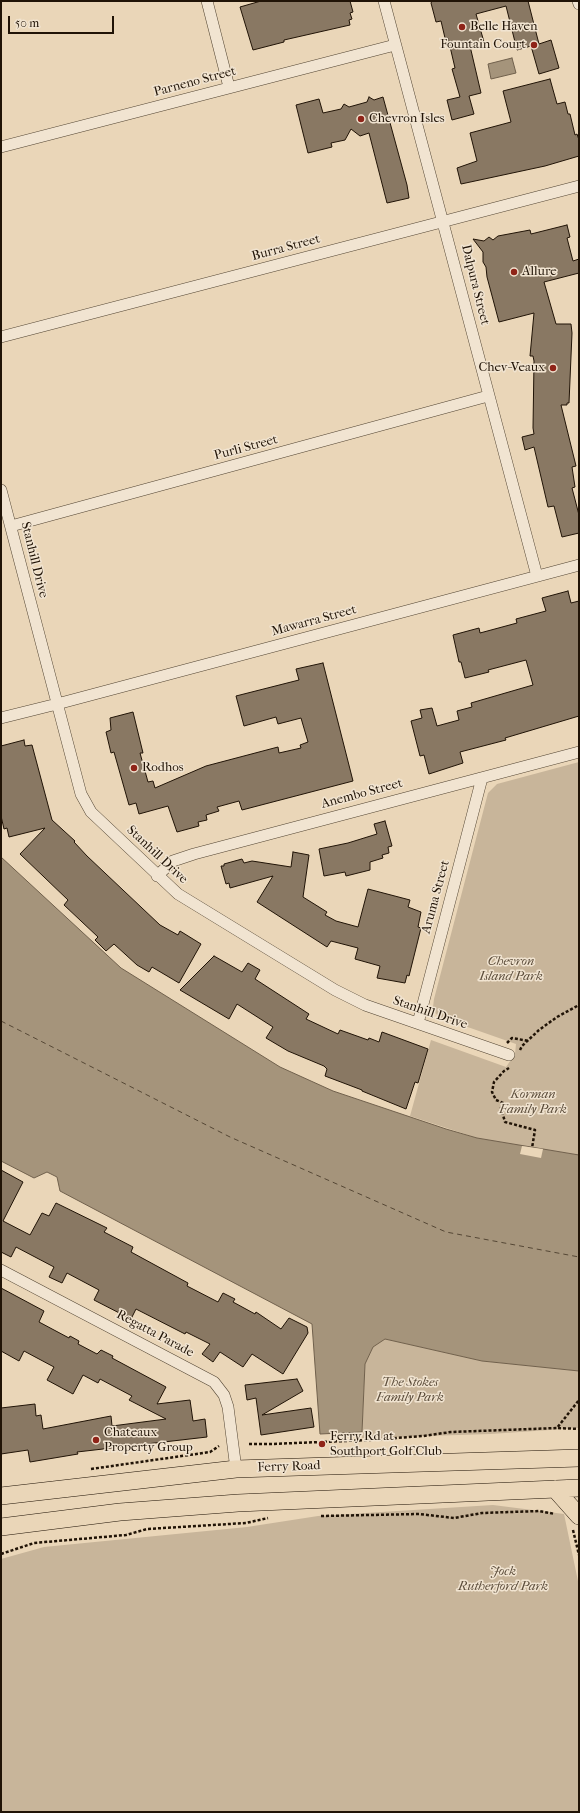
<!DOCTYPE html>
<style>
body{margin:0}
#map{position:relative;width:580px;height:1813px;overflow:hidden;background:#ead6b8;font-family:"IM FELL French Canon",serif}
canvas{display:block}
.frame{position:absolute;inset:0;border:2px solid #201306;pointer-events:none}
.scale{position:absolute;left:8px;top:16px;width:106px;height:18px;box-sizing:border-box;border:2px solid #201306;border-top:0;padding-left:5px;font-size:12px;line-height:14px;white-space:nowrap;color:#201306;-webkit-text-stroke:3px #f1e4d1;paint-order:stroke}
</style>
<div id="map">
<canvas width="580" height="1813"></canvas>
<div class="frame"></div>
<div class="scale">50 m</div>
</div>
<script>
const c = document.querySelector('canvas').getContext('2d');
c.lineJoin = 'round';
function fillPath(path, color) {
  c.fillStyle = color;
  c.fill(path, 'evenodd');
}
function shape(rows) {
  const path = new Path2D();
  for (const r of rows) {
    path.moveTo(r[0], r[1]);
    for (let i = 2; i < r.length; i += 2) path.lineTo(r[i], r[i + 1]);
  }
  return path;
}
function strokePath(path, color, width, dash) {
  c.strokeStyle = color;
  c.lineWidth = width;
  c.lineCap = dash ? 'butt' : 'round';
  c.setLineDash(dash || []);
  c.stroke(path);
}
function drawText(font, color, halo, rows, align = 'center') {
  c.font = font + ' "IM FELL French Canon",serif';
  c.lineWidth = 3;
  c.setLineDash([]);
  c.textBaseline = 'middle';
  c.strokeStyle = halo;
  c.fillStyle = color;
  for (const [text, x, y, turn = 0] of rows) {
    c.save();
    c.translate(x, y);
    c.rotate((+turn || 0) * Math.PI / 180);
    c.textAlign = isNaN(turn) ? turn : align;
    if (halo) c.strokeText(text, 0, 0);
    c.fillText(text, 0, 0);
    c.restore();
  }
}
const green = shape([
 [579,762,579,1155,477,1138,410,1116,431,1040,506,1067,515,1054,516,1044,442,1018,436,1014,433,1007,434,999,488,793,497,784],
 [385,1339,482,1361,579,1371,579,1428,490,1434,362,1438,365,1364,373,1347],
 [493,1505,564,1514,579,1586,579,1812,1,1812,1,1559,44,1547,247,1527,318,1516]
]);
const water = shape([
 [512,58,516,73,491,79,488,64,512,58],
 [1,857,121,968,280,1067,333,1091,446,1129,477,1138,579,1155,579,1371,482,1361,385,1339,373,1347,365,1364,362,1432,320,1434,312,1324,60,1191,57,1177,47,1172,34,1178,1,1161,1,857]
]);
const pier = shape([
 [522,1146,543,1149,541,1158,520,1154]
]);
const ferry = shape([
 [1,1021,230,1137,446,1232,579,1257]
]);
const building = shape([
 [261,1,350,1,353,12,350,13,352,19,349,20,350,25,284,40,284,42,253,50,240,7,261,1],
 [432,1,528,1,539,44,551,40,559,68,539,74,531,46,517,50,506,6,476,14,484,42,470,46,481,93,469,96,474,114,452,120,447,100,460,97,452,69,455,68,448,38,445,38,441,21,436,22,431,3,432,1],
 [550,79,557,104,565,102,568,114,570,114,575,135,577,134,579,140,579,156,545,166,461,184,457,168,477,161,470,133,511,122,503,91,550,79],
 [369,97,374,100,383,97,407,185,409,198,387,203,369,133,360,136,351,129,345,140,331,143,332,147,308,153,296,105,319,99,323,113,341,109,344,104,349,107,367,102,369,97],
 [567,225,570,237,567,238,573,261,579,259,579,273,544,282,556,324,571,324,572,333,569,403,567,403,567,405,561,405,576,466,572,467,575,487,572,488,579,515,579,533,562,537,554,506,548,507,534,447,525,450,522,437,534,434,533,428,534,361,533,356,530,356,534,313,499,322,487,277,486,267,483,262,483,252,473,239,484,241,489,237,493,240,498,236,530,230,531,234,567,225],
 [568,591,571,603,579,601,579,716,505,738,506,740,460,752,463,763,429,774,424,755,420,756,411,721,422,718,420,710,432,708,437,726,459,720,457,711,472,707,471,703,533,685,526,660,488,670,489,672,465,678,461,662,459,662,453,635,479,628,480,633,517,623,516,619,546,611,542,598,568,591],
 [323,663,353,781,242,810,239,801,217,807,219,811,206,815,207,820,198,822,199,826,177,832,168,806,139,814,136,803,129,805,114,752,111,753,106,732,111,730,110,718,133,712,143,753,140,753,148,782,153,781,155,788,206,766,278,747,279,753,301,748,300,745,308,742,301,718,278,724,276,717,244,726,236,696,299,680,296,669,323,663],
 [24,740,25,746,32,745,52,820,75,841,74,842,87,856,160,925,178,935,180,931,201,944,179,983,152,967,149,972,137,965,114,944,106,951,95,940,98,937,64,905,68,900,20,854,45,828,9,837,7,828,4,829,1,816,1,746,24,740],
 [385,821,392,846,388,847,389,853,382,855,383,858,370,862,370,870,346,876,345,872,324,876,319,849,348,843,377,834,374,824,385,821],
 [293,852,309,855,303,897,327,912,325,915,336,921,358,927,368,889,410,900,408,907,421,912,418,927,421,928,409,976,407,975,405,983,377,978,380,966,355,959,358,948,331,941,327,947,257,902,273,876,230,888,229,883,226,884,221,866,224,866,224,864,242,859,244,863,252,861,291,867,293,852],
 [214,956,242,972,248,963,260,970,255,979,309,1014,306,1019,338,1034,340,1030,368,1040,369,1038,379,1042,382,1032,428,1049,418,1083,415,1082,406,1109,362,1091,362,1090,325,1076,327,1069,324,1066,288,1051,266,1038,273,1027,237,1004,229,1019,180,990,214,956],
 [1,1170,23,1182,3,1221,30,1235,42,1213,49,1216,56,1203,107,1228,104,1232,133,1247,131,1252,188,1283,187,1286,218,1302,223,1293,235,1299,233,1302,255,1314,256,1312,281,1329,289,1318,307,1327,308,1333,283,1374,252,1354,243,1367,220,1352,213,1362,202,1354,210,1344,186,1332,185,1334,136,1309,131,1319,94,1300,99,1290,67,1273,62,1283,49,1277,54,1267,16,1247,11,1257,1,1252,1,1170],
 [1,1288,44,1311,39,1322,69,1338,70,1336,79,1341,78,1344,97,1354,101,1350,113,1356,112,1358,166,1387,157,1404,190,1400,193,1421,205,1419,207,1437,77,1452,78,1454,30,1462,28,1450,1,1454,1,1408,35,1404,36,1416,41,1415,43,1429,111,1416,112,1426,166,1419,129,1400,132,1396,100,1379,98,1383,83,1375,73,1394,47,1380,54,1367,24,1351,19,1361,1,1351,1,1288],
 [297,1379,303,1391,262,1415,311,1408,314,1427,261,1435,256,1398,247,1400,245,1385,297,1379]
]);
const path = shape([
 [507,1043,512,1038,529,1041],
 [520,1050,522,1046,539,1030,557,1017,579,1005],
 [502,1102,501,1108,505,1122,535,1130,532,1148],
 [508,1105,496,1100,492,1092,494,1082,504,1071,509,1068],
 [558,1428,579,1429],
 [249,1444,271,1444,370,1440,423,1436,451,1432,557,1428,579,1400],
 [91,1469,210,1452,219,1446],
 [321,1516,419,1514,454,1518,482,1513,539,1511,555,1514],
 [573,1530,579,1555],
 [1,1554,34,1543,126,1535,147,1529,246,1523,268,1518]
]);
const minor = shape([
 [207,1,229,87],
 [384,1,537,576],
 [578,1,579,4],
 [1,147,395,45],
 [1,337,579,186],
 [1,490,81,794,91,812,178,894,335,990,365,1005,509,1055],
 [11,526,488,396],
 [1,718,57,704,579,565],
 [157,876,173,861,194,854,579,752],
 [418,1023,482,778],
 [1,1270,214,1382,224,1395,228,1407,236,1469]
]);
const primary = shape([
 [555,1489,579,1516],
 [1,1496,236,1469,579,1458],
 [1,1527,120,1512,238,1503,579,1488]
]);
const markers = [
 [462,27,4,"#8f2418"],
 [534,45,4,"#8f2418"],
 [361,119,4,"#8f2418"],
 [514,272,4,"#8f2418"],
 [553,368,4,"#8f2418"],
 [134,768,4,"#8f2418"],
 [96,1440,4,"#8f2418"],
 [322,1444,4,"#8f2418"]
];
const poiNames = [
 ["Belle Haven",470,27],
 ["Fountain Court",526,45,"right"],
 ["Chevron Isles",369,119],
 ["Allure",522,272],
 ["Chev-Veaux",545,368,"right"],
 ["Rodhos",142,768],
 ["Chateaux",104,1433],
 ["Property Group",104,1448],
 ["Ferry Rd at",330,1437],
 ["Southport Golf Club",330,1452]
];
const streetNames = [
 ["Parneno Street",195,82,-15],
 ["Burra Street",286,248,-15],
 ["Dalpura Street",475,285,76],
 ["Purli Street",246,448,-15],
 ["Stanhill Drive",34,560,76],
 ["Mawarra Street",314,621,-15],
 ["Anembo Street",362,794,-15],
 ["Stanhill Drive",157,855,43],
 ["Aruma Street",436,897,-75],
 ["Stanhill Drive",430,1013,19],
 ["Regatta Parade",155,1334,28],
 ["Ferry Road",289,1467,-2]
];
const parkNames = [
 ["Chevron",511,962],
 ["Island Park",511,977],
 ["Korman",533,1095],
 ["Family Park",533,1110],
 ["The Stokes",410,1383],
 ["Family Park",410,1398],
 ["Jock",503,1572],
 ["Rutherford Park",503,1587]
];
fillPath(green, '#c8b59a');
fillPath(water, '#a5947b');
strokePath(water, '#70604c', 1);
fillPath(pier, '#ead6b8');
strokePath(ferry, '#554735', 1, [5, 4]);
fillPath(building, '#897863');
strokePath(building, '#201306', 1);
strokePath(minor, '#524432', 12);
strokePath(primary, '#201306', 18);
strokePath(path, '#201306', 2.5, [3, 2]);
strokePath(minor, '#f1e4d1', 11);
strokePath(primary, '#ead6b8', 17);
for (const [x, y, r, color] of markers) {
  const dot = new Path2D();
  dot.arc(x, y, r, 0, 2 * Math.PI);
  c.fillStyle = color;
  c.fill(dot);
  strokePath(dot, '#f1e4d1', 1.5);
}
drawText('13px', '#201306', '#f1e4d1', poiNames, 'left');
drawText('13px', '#201306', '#f1e4d1', streetNames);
drawText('italic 13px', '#5b4c3a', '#f1e4d1', parkNames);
</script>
